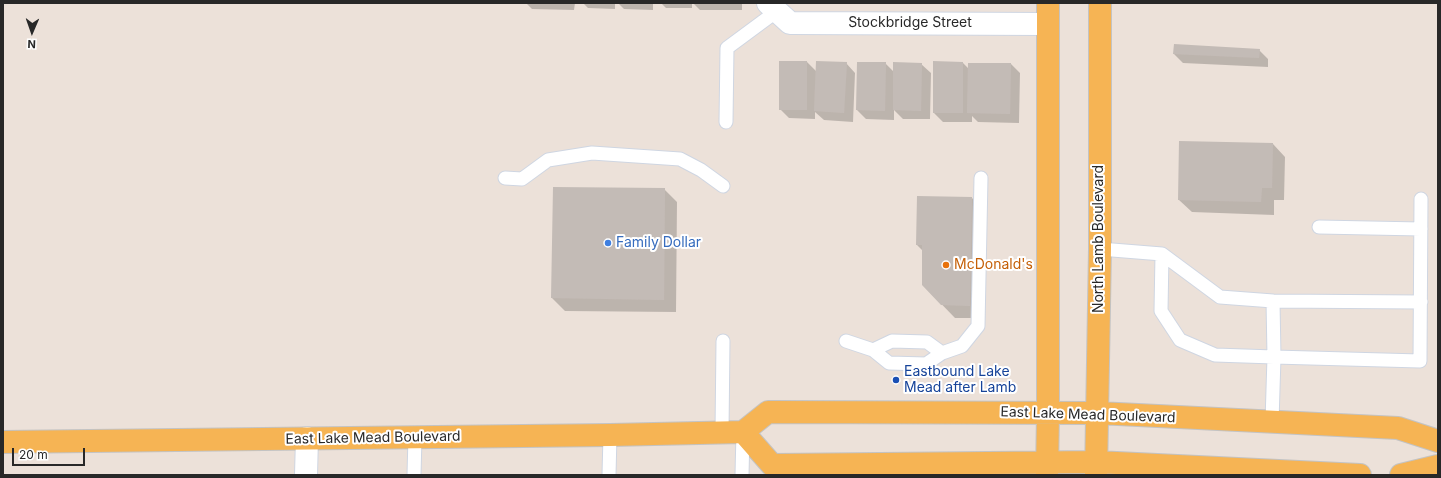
<!DOCTYPE html>
<style>
body{margin:0}
#map{position:relative;width:1441px;height:478px;overflow:hidden;background:#ece1d9;font-family:Inter,sans-serif}
canvas{display:block}
.frame{position:absolute;inset:0;border:4px solid #282828;pointer-events:none}
.north{position:absolute;left:12px;top:12px;width:40px;height:40px;-webkit-text-stroke:3px #fff;paint-order:stroke;rotate:182deg;font-size:11px;font-weight:700;line-height:16px;text-align:center;color:#282828}
.north::after{content:'';display:block;margin:auto;width:14px;height:18px;background:#282828;clip-path:polygon(50% 0,100% 100%,50% 72%,0 100%)}
.scale{position:absolute;left:12px;top:448px;width:73px;height:18px;box-sizing:border-box;border:2px solid #282828;border-top:0;padding-left:5px;font-size:12px;line-height:14px;white-space:nowrap;color:#282828;-webkit-text-stroke:3px #fff;paint-order:stroke}
</style>
<div id="map">
<canvas width="1441" height="478"></canvas>
<div class="frame"></div>
<div class="north">N</div>
<div class="scale">20 m</div>
</div>
<script>
const c = document.querySelector('canvas').getContext('2d');
c.lineJoin = 'round';
function fillPath(path, color) {
  c.fillStyle = color;
  c.fill(path, 'evenodd');
}
function shape(rows) {
  const path = new Path2D();
  for (const r of rows) {
    path.moveTo(r[0], r[1]);
    for (let i = 2; i < r.length; i += 2) path.lineTo(r[i], r[i + 1]);
  }
  return path;
}
function strokePath(path, color, width, dash) {
  c.strokeStyle = color;
  c.lineWidth = width;
  c.lineCap = dash ? 'butt' : 'round';
  c.setLineDash(dash || []);
  c.stroke(path);
}
function drawText(font, color, halo, rows, align = 'center') {
  c.font = font + ' Inter,sans-serif';
  c.lineWidth = 4;
  c.setLineDash([]);
  c.textBaseline = 'middle';
  c.strokeStyle = halo;
  c.fillStyle = color;
  for (const [text, x, y, turn = 0] of rows) {
    c.save();
    c.translate(x, y);
    c.rotate((+turn || 0) * Math.PI / 180);
    c.textAlign = isNaN(turn) ? turn : align;
    if (halo) c.strokeText(text, 0, 0);
    c.fillText(text, 0, 0);
    c.restore();
  }
}
const shadow = shape([
 [526,3,575,3,574,10,532,9],
 [583,3,615,3,615,9,588,8],
 [618,3,653,3,653,10,624,9],
 [661,3,692,3,692,8,666,8],
 [693,3,742,3,742,10,700,10],
 [1259,50,1268,59,1268,67,1183,63,1174,54],
 [807,62,817,72,846,63,855,73,853,122,824,120,815,112,815,119,789,118,780,109],
 [885,63,894,72,921,64,931,73,930,119,903,119,894,110,894,120,866,119,857,110],
 [963,63,969,69,969,64,1011,64,1020,73,1019,123,978,122,972,116,972,122,943,122,934,113],
 [1273,144,1285,157,1284,200,1274,200,1274,215,1192,212,1179,200],
 [664,189,677,202,676,312,565,311,552,298],
 [972,198,984,211,983,318,955,318,923,285,923,251,917,245]
]);
const building = shape([
 [1174,44,1260,49,1259,58,1173,54],
 [779,61,807,61,807,110,779,110],
 [816,61,847,62,844,113,814,111],
 [933,61,963,62,963,113,933,113],
 [857,62,886,62,885,111,856,110],
 [893,62,922,63,921,111,893,110],
 [968,63,1011,63,1010,114,967,113],
 [1179,141,1273,143,1272,188,1262,188,1261,202,1178,200],
 [553,187,665,188,664,300,551,298],
 [917,196,972,197,970,306,941,305,922,285,922,245,916,245]
]);
const service = shape([
 [726,122,727,48,777,11],
 [505,178,522,179,548,160,592,153,680,159,701,170,723,186],
 [1319,227,1421,229],
 [1100,249,1162,254,1161,311,1180,340,1215,355,1274,357,1273,301,1421,302],
 [1162,254,1220,297,1273,301],
 [846,341,873,350,889,363,926,364,942,353,962,346,978,326,981,178],
 [873,350,892,341,927,342,942,353],
 [1272,422,1274,357,1420,361,1421,199],
 [722,432,723,341],
 [414,475,415,437],
 [609,475,610,435],
 [742,475,743,432]
]);
const minor = shape([
 [768,3,790,23,1047,24],
 [306,475,307,438]
]);
const primary = shape([
 [743,432,772,465,1096,462,1360,475],
 [3,442,610,435,743,432,768,412,1098,413,1398,428,1438,441],
 [1047,475,1048,413,1048,3],
 [1096,475,1100,249,1100,3],
 [1401,475,1438,466]
]);
const markers = [
 [608,243,4,"#3f7fe0"],
 [946,265,4,"#e8710a"],
 [896,380,4,"#1a4fb4"]
];
const streetNames = [
 ["Stockbridge Street",910,23],
 ["North Lamb Boulevard",1099,239,-90],
 ["East Lake Mead Boulevard",1088,415,2],
 ["East Lake Mead Boulevard",373,438,-1]
];
const shopNames = [
 ["Family Dollar",616,243]
];
const foodNames = [
 ["McDonald's",954,265]
];
const transitNames = [
 ["Eastbound Lake",904,372],
 ["Mead after Lamb",904,388]
];
fillPath(shadow, '#0003');
fillPath(building, '#c3bbb6');
strokePath(service, '#cfd6e2', 15);
strokePath(minor, '#cfd6e2', 24);
strokePath(primary, '#c3c3c3', 24);
strokePath(service, '#fff', 13);
strokePath(minor, '#fff', 22);
strokePath(primary, '#f6b454', 22);
for (const [x, y, r, color] of markers) {
  const dot = new Path2D();
  dot.arc(x, y, r, 0, 2 * Math.PI);
  c.fillStyle = color;
  c.fill(dot);
  strokePath(dot, '#fff', 1.5);
}
drawText('14px', '#282828', '#fff', streetNames);
drawText('14px', '#366cbe', '#fff', shopNames, 'left');
drawText('14px', '#c56008', '#fff', foodNames, 'left');
drawText('14px', '#164399', '#fff', transitNames, 'left');
</script>
